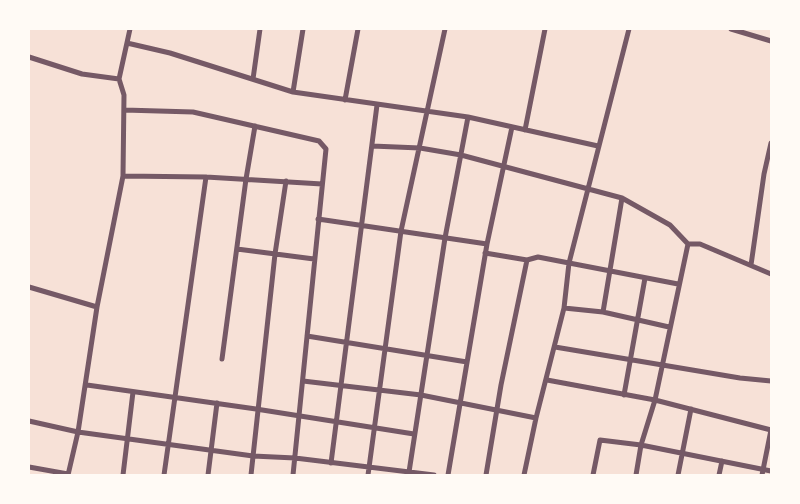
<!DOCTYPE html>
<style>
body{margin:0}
#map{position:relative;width:800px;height:504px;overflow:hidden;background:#f7e1d7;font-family:"Roboto Condensed",sans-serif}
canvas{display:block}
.frame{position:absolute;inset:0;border:30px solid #fffaf5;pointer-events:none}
</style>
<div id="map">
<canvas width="800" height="504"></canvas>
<div class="frame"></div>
</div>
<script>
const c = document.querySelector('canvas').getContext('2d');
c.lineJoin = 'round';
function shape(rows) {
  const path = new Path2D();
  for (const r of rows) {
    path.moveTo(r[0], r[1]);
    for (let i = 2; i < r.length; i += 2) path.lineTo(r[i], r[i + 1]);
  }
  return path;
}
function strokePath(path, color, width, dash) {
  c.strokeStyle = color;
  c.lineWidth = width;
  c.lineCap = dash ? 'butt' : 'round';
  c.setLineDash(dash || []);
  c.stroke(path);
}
const minor = shape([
 [731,29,771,41],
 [127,43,170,53,293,92,468,117,598,146],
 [29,57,82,74,119,79],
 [253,79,260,29],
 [293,92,303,29],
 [345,100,358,29],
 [124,110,193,112,319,141,326,149,293,475],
 [525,130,545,29],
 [372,146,420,148,461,155,622,198,670,225,688,244,700,244,771,274],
 [123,176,206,177,322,184],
 [318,219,487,244],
 [237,249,314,259],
 [485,253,527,260],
 [751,265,764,174,771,143],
 [29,287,97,307],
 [564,308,603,312,669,327],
 [603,312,622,198],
 [307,336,467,362],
 [555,347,740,378,771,381],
 [222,359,246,179,255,126],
 [547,380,655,400,771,430],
 [303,381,421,395,536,418],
 [87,385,256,409,414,434],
 [624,395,645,278],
 [29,421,78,432,253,456,295,458,434,475],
 [331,463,377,105],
 [29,467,68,474],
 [409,472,445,238,468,117],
 [68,475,78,432,97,307,123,176,124,95,119,79,130,29],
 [123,475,133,392],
 [164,475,206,177],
 [208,475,217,403],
 [251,475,275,254,286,181],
 [368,475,401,231,445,29],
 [448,475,487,244,512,127],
 [486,475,501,385,527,260,538,257,678,284],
 [524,475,536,418,564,308,569,263,629,29],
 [593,475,600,440,641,445,771,471],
 [636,475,641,445,655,400,688,244],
 [678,475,691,409],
 [719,475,722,461],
 [762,475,771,430]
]);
strokePath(minor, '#755966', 5);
</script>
